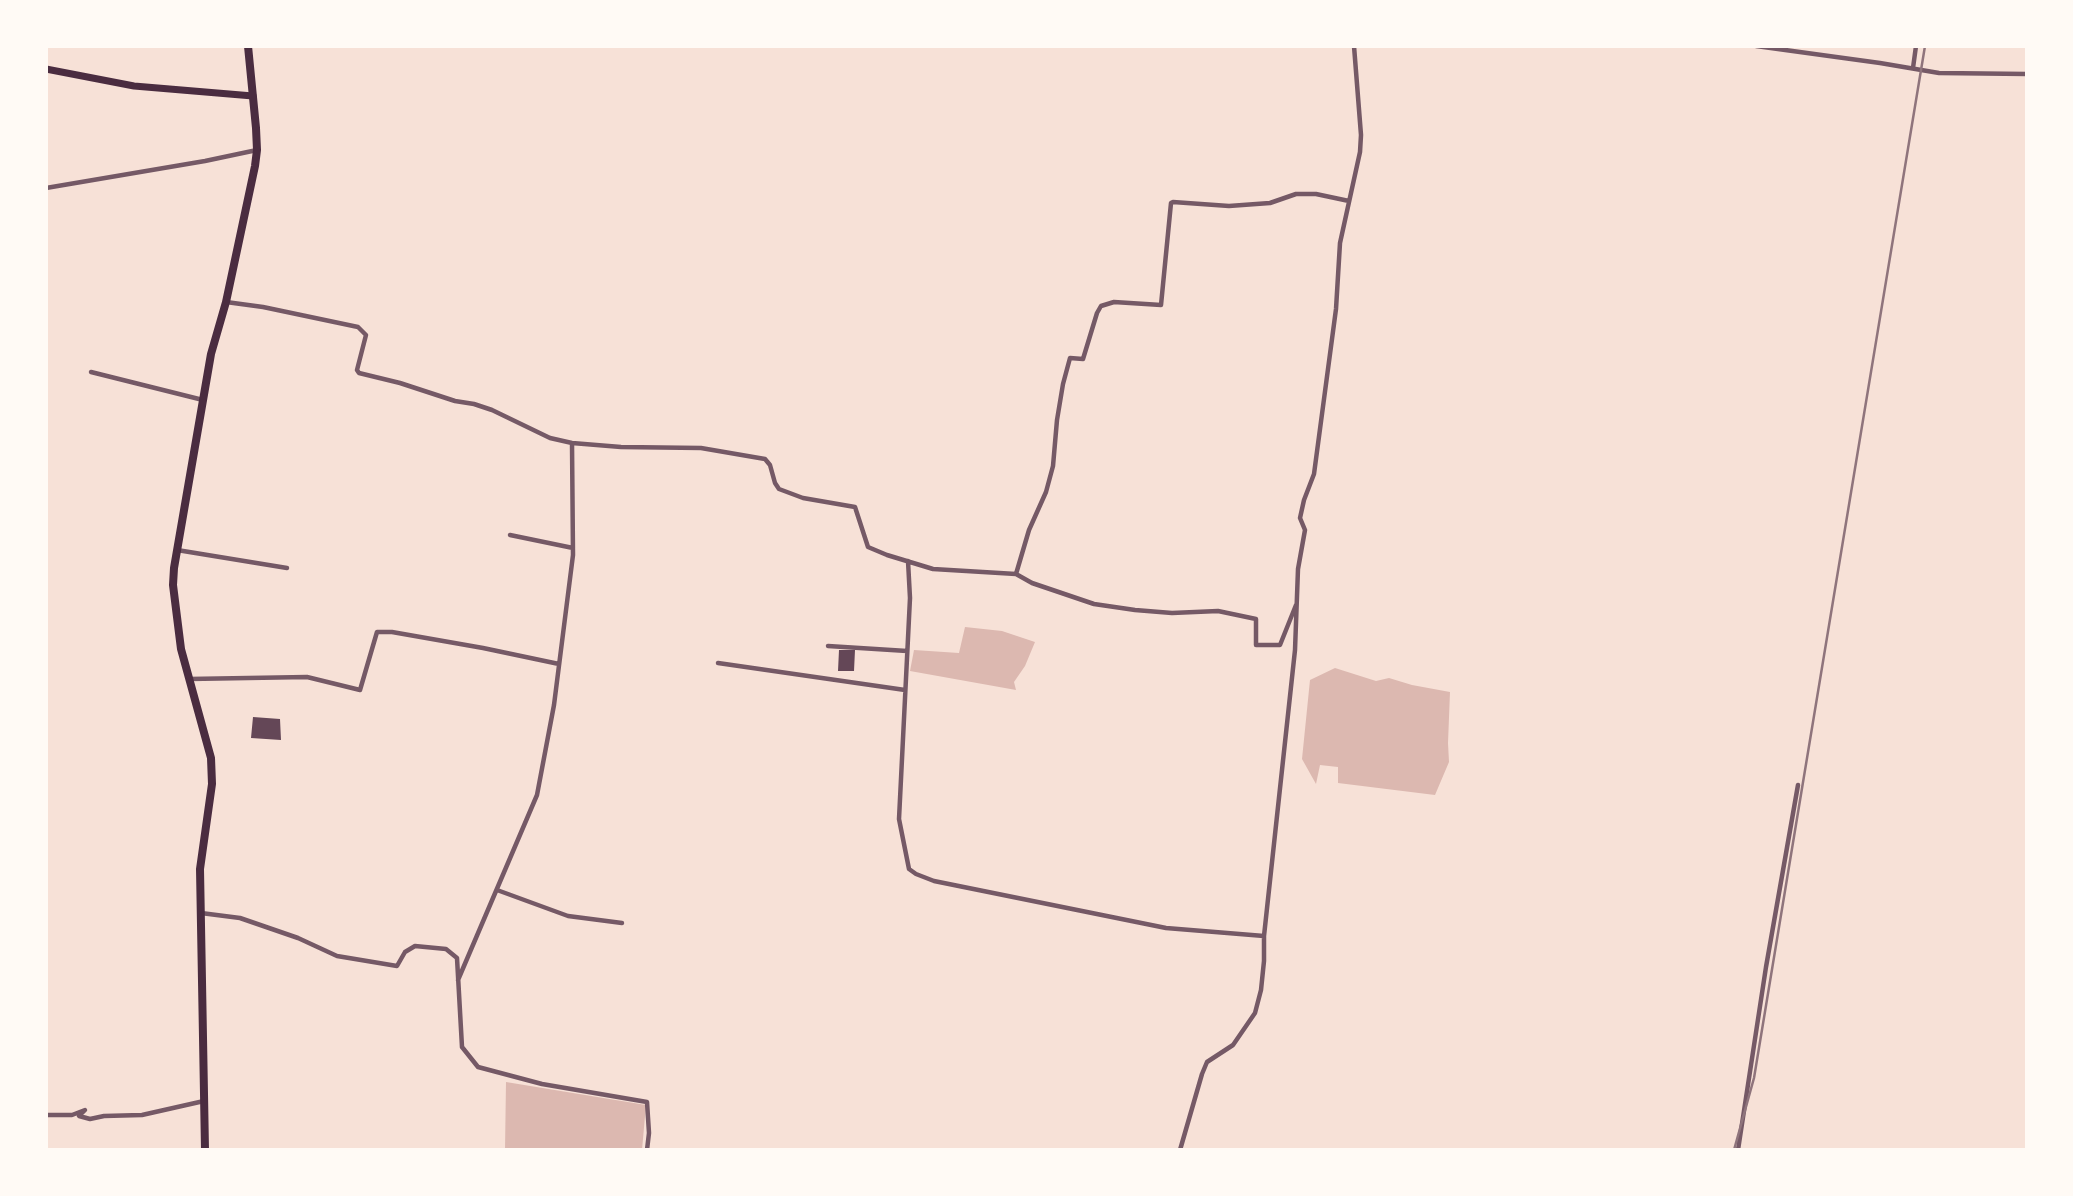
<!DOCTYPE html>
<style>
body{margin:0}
#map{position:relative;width:2073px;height:1196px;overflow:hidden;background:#f7e1d7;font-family:"Noto Sans",sans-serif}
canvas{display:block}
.frame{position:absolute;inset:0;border:48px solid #fffaf5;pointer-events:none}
</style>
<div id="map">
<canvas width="2073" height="1196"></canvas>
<div class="frame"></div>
</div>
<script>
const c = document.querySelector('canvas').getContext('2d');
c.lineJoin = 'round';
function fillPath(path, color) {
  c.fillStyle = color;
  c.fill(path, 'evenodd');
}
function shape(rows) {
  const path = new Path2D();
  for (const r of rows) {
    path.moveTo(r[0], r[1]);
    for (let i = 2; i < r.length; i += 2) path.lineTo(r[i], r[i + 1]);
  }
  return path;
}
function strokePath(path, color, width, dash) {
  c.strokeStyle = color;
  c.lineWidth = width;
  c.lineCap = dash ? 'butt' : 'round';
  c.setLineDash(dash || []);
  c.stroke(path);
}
const water = shape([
 [965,627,1002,631,1035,642,1025,666,1014,682,1016,690,910,671,914,650,959,653],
 [1335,668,1376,681,1389,678,1412,685,1450,692,1448,743,1449,762,1435,795,1338,783,1338,767,1320,765,1316,784,1302,759,1310,680],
 [506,1082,646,1105,642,1150,505,1150]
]);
const building = shape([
 [839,650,855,650,854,671,838,671],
 [253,717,280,719,281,740,251,738]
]);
const minor = shape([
 [1756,46,1880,63,1939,73,2027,74],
 [1913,68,1916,46],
 [46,188,205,161,257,150],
 [226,302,263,307,358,327,366,335,357,370,359,373,400,383,455,401,474,404,492,410,550,438,572,443,621,447,701,448,765,459,770,465,775,483,779,489,803,498,855,507,868,547,887,555,933,569,1016,574,1032,583,1094,604,1135,610,1172,613,1218,611,1256,619,1256,645,1280,645,1296,605],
 [91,372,203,400],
 [510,535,573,548],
 [177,550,287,568],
 [908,561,910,598,899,819,909,869,916,874,934,881,1166,928,1264,936,1264,961,1261,990,1255,1013,1233,1045,1207,1062,1202,1074,1180,1150],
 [1016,574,1029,530,1046,492,1053,466,1057,420,1063,384,1070,358,1083,359,1097,313,1101,306,1114,302,1161,305,1171,203,1173,202,1229,206,1270,203,1296,194,1316,194,1349,201],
 [828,646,907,651],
 [718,663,905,690],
 [189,679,307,677,360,690,377,632,392,632,483,648,559,664],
 [497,890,568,916,622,923],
 [201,913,240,918,298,938,337,956,397,966,405,952,415,946,446,949,457,958,462,1047,478,1067,542,1084,647,1102,649,1133,647,1150],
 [1264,936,1295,650,1298,569,1305,530,1300,518,1304,500,1314,474,1336,309,1340,243,1360,152,1361,135,1354,46],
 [458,980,537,795,554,705,573,555,572,443],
 [46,1115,72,1115,85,1110,79,1116,90,1119,104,1116,142,1115,204,1101],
 [1738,1150,1766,967,1798,785]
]);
const primary = shape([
 [46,69,134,86,253,96]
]);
const trunk = shape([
 [205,1150,200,869,212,784,211,758,181,649,173,585,174,568,211,354,226,302,255,166,257,150,256,128,248,46]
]);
const rail = shape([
 [1734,1150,1754,1078,1925,46]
]);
fillPath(water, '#dcb8b0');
fillPath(building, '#644757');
strokePath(minor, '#755966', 4.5);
strokePath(primary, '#4a2c40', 7);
strokePath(trunk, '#4a2c40', 8);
strokePath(rail, '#8f747c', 2.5);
</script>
